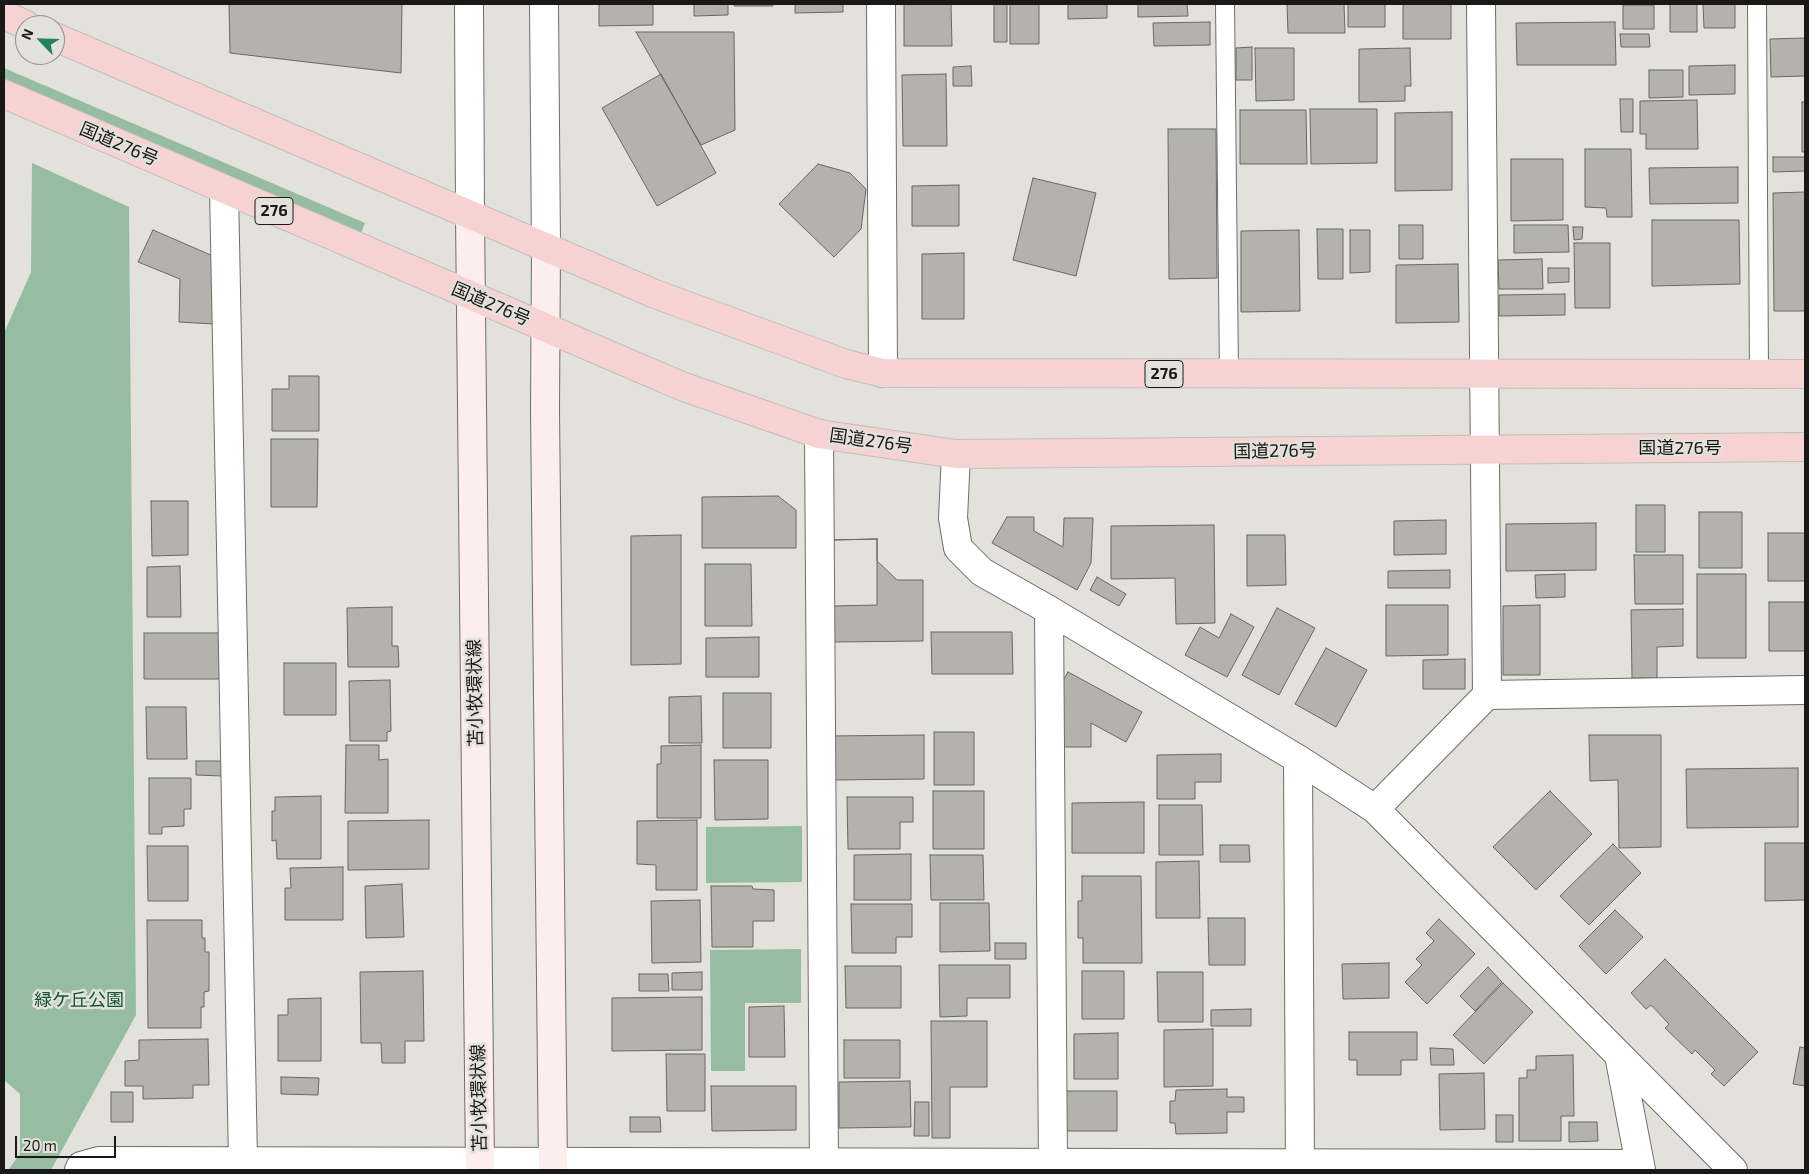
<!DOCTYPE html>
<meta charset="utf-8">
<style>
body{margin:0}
#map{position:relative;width:1809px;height:1174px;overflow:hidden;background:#e2e1db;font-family:"Exo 2",sans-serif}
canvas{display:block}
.frame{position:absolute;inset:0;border:5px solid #1a1918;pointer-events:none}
.north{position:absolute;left:15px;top:15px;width:50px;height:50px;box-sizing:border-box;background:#e2e1db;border:1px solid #92918d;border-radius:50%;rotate:294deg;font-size:14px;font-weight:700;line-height:20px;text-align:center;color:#1a1918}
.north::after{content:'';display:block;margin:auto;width:18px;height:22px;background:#25835b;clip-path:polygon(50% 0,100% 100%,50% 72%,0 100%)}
.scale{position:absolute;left:15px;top:1136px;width:101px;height:22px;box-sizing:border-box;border:2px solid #1a1918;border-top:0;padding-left:6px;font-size:15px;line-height:18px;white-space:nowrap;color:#1a1918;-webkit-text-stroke:4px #e2e1db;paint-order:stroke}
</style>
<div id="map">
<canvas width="1809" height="1174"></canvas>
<div class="frame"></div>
<div class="north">N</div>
<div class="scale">20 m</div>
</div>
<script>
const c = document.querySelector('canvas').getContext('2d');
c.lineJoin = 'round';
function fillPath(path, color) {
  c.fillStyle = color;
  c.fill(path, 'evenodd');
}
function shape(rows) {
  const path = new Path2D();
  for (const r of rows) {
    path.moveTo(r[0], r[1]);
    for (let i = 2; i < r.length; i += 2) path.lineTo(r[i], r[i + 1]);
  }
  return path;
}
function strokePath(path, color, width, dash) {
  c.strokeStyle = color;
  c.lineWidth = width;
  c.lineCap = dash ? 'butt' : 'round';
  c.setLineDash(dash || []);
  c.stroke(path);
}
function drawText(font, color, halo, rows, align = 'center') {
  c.font = font + ' "Exo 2","Noto Sans JP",sans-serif';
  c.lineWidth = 5;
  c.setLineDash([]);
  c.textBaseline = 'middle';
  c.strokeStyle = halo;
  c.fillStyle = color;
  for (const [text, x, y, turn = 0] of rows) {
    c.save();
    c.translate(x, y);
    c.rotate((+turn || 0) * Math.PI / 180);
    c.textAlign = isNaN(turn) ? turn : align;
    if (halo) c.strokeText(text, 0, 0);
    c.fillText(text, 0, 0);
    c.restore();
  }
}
const green = shape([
 [4,68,365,223,361,233,4,80],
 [32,163,129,207,136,1015,51,1170,8,1170,20,1154,20,1094,4,1080,4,333,31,272],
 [802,826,802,882,706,883,706,827],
 [801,949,801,1003,745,1003,745,1071,711,1071,710,950]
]);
const building = shape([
 [229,4,402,4,401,73,230,53,229,4],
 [599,4,653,4,653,25,599,26,599,4],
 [694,4,728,4,728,15,694,16,694,4],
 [734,4,773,4,773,6,734,6,734,4],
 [795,4,843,4,843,12,795,13,795,4],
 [904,4,951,4,952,46,904,46,904,4],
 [994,4,1007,4,1007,42,994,42,994,4],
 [1010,4,1039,4,1039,44,1010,44,1010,4],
 [1068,4,1107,4,1107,18,1068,19,1068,4],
 [1138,4,1187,4,1188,16,1138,17,1138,4],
 [1287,4,1344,4,1345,33,1288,33,1287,4],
 [1348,4,1385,4,1385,27,1348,27,1348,4],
 [1403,4,1451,4,1451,39,1403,39,1403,4],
 [1670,4,1697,4,1697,32,1670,32,1670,4],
 [1703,4,1735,4,1735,28,1704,28,1703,4],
 [1623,5,1654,5,1654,29,1623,29,1623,5],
 [1210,22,1210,45,1154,46,1153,23,1210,22],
 [1615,22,1616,65,1517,65,1516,23,1615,22],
 [636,32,734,32,735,130,701,145,636,32],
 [1620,34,1649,34,1650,47,1621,47,1620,34],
 [1805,38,1805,76,1771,77,1770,39,1805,38],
 [1252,47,1252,80,1236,80,1236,48,1252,47],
 [1255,48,1294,48,1294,100,1256,101,1255,48],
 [1410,48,1411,86,1405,86,1405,101,1359,102,1359,49,1410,48],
 [1735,65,1735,94,1689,95,1689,66,1735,65],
 [971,66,972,86,953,86,953,67,971,66],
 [1649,70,1683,70,1683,97,1649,98,1649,70],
 [661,74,716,173,657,206,602,108,661,74],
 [946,74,947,146,903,146,902,75,946,74],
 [1620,99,1633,99,1633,132,1621,132,1620,99],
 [1697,100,1698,149,1646,149,1646,134,1640,134,1640,101,1697,100],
 [1802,102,1805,102,1805,152,1802,152,1802,102],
 [1310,109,1377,109,1377,163,1311,164,1310,109],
 [1240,110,1306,110,1307,164,1240,164,1240,110],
 [1452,112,1452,190,1395,191,1395,113,1452,112],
 [1168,129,1216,129,1217,278,1169,279,1168,129],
 [1585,149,1631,149,1632,217,1607,217,1606,208,1585,207,1585,149],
 [1773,157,1805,157,1805,171,1773,172,1773,157],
 [1511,159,1563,159,1563,220,1511,221,1511,159],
 [818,164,850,173,866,189,861,229,834,257,779,204,818,164],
 [1738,167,1738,203,1650,204,1649,168,1738,167],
 [1033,178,1096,193,1076,276,1013,260,1033,178],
 [959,185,959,226,912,226,912,186,959,185],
 [1805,192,1805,311,1774,311,1773,193,1805,192],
 [1652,220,1739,220,1740,284,1652,286,1652,220],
 [1399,225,1423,225,1423,259,1399,259,1399,225],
 [1514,225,1568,225,1569,252,1514,253,1514,225],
 [1573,227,1583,227,1582,239,1574,240,1573,227],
 [1317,229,1343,229,1343,279,1318,279,1317,229],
 [153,230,213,256,214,324,179,322,180,279,138,262,153,230],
 [1299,230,1300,311,1241,312,1241,231,1299,230],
 [1350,230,1370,230,1370,272,1350,273,1350,230],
 [1574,243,1610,243,1610,308,1575,308,1574,243],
 [964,253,964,319,922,319,922,254,964,253],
 [1542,259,1543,289,1499,289,1498,260,1542,259],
 [1458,264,1459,322,1396,323,1396,265,1458,264],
 [1548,268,1569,268,1569,282,1548,283,1548,268],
 [1565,294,1565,315,1499,316,1499,295,1565,294],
 [289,376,319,376,319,431,272,431,272,389,289,389,289,376],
 [271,439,318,439,317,507,271,507,271,439],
 [778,496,796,510,796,548,702,548,702,497,778,496],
 [151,501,188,501,188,555,152,556,151,501],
 [1636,505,1665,505,1665,552,1636,552,1636,505],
 [1699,512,1742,512,1742,568,1699,568,1699,512],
 [1007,517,1034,517,1034,531,1063,547,1064,518,1093,518,1091,563,1077,590,992,543,1007,517],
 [1446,520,1446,554,1394,555,1394,521,1446,520],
 [1596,523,1596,570,1506,571,1506,524,1596,523],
 [1214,525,1215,623,1176,624,1175,578,1111,579,1111,526,1214,525],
 [1768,533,1805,533,1805,581,1768,581,1768,533],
 [681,535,681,664,631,665,631,536,681,535],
 [1247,535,1285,535,1286,585,1247,586,1247,535],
 [877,539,877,605,832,606,832,540,877,539],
 [877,539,877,561,897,580,923,580,923,641,833,642,832,540,877,539],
 [1634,555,1683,555,1683,604,1635,604,1634,555],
 [705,564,751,564,752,626,705,626,705,564],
 [180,566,181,617,147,617,147,567,180,566],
 [1450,570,1450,588,1388,588,1388,571,1450,570],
 [1565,574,1565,597,1536,598,1535,575,1565,574],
 [1697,574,1746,574,1746,658,1697,658,1697,574],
 [1097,577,1126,594,1119,606,1090,590,1097,577],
 [1769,602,1805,602,1805,651,1769,651,1769,602],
 [1386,605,1448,605,1448,655,1386,656,1386,605],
 [1540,605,1540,675,1503,675,1503,606,1540,605],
 [392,607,392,646,398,646,399,667,348,667,347,608,392,607],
 [1277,608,1315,628,1279,695,1242,675,1277,608],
 [1683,609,1683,646,1657,647,1657,678,1632,678,1631,610,1683,609],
 [1231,614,1254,627,1227,677,1185,655,1200,627,1219,638,1231,614],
 [931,632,1012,632,1013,674,932,674,931,632],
 [144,633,220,633,220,679,144,679,144,633],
 [759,637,759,677,706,677,706,638,759,637],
 [1326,648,1367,670,1336,727,1295,704,1326,648],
 [1465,659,1465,689,1423,689,1423,660,1465,659],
 [284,663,336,663,336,715,284,715,284,663],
 [1068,672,1142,712,1126,742,1091,723,1091,747,1062,747,1051,701,1068,672],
 [390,680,391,731,387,732,387,741,350,741,349,681,390,680],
 [723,693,771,693,771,748,723,748,723,693],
 [701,696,702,743,669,743,669,697,701,696],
 [146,707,186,707,187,759,147,759,146,707],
 [934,732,974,732,974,785,934,785,934,732],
 [924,735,924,779,831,780,830,736,924,735],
 [1589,735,1661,735,1661,847,1619,848,1618,780,1590,781,1589,735],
 [346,745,379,745,379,760,388,759,388,813,345,813,346,745],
 [701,745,701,818,657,818,657,764,661,764,661,746,701,745],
 [1221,754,1221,782,1195,782,1195,799,1157,799,1157,755,1221,754],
 [714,760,768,760,768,819,715,820,714,760],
 [196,761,223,761,222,776,196,775,196,761],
 [1798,768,1798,827,1687,828,1686,769,1798,768],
 [149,778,191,778,191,809,184,809,184,826,162,827,162,834,149,834,149,778],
 [933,791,984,791,984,849,933,849,933,791],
 [1550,791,1592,834,1536,890,1493,847,1550,791],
 [321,796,321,859,277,859,276,840,272,841,272,811,275,811,275,797,321,796],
 [847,797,913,797,913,822,900,822,900,849,848,849,847,797],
 [1144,802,1144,853,1072,853,1072,803,1144,802],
 [1159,805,1202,805,1203,855,1159,855,1159,805],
 [429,820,429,869,348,870,348,821,429,820],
 [697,820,697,890,656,890,656,865,637,864,637,821,697,820],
 [1765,843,1805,843,1805,900,1765,901,1765,843],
 [1613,844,1641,873,1589,925,1560,896,1613,844],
 [1220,845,1249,845,1250,862,1220,862,1220,845],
 [147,846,188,846,188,901,148,901,147,846],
 [911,854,911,900,854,900,854,855,911,854],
 [930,855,983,855,984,900,931,900,930,855],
 [1199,861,1200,918,1156,918,1156,862,1199,861],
 [343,867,343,920,285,920,285,888,291,888,290,868,343,867],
 [1082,876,1141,876,1142,963,1083,963,1083,938,1078,938,1078,901,1082,901,1082,876],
 [402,884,404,937,366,938,365,886,402,884],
 [711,886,752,886,753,889,774,890,774,921,753,921,753,947,712,947,711,886],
 [700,900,701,962,652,963,651,901,700,900],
 [940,903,989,903,990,951,940,952,940,903],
 [851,904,912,904,912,937,896,937,896,953,852,953,851,904],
 [1615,910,1643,937,1606,974,1579,946,1615,910],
 [1208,918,1245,918,1245,965,1209,965,1208,918],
 [1439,919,1475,954,1427,1004,1405,982,1422,965,1416,959,1434,941,1426,933,1439,919],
 [147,920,202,920,202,938,205,938,205,952,209,952,209,991,204,992,204,1007,201,1007,201,1028,148,1028,147,920],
 [995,943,1026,943,1026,959,995,959,995,943],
 [1665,959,1758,1052,1724,1086,1711,1074,1715,1070,1695,1050,1692,1054,1665,1028,1669,1024,1651,1005,1646,1009,1631,993,1665,959],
 [1389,963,1389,998,1343,999,1342,964,1389,963],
 [939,965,1010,965,1010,998,967,998,967,1016,940,1017,939,965],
 [845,966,901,966,901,1008,846,1008,845,966],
 [1488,967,1502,982,1475,1011,1460,996,1488,967],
 [423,971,424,1041,405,1041,405,1063,382,1063,381,1043,361,1043,360,972,423,971],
 [1082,971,1124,971,1124,1019,1082,1019,1082,971],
 [702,972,702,990,672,990,672,973,702,972],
 [1157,972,1203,972,1203,1022,1158,1022,1157,972],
 [639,974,668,974,669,991,639,991,639,974],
 [1503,983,1533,1012,1484,1064,1453,1035,1503,983],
 [702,997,702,1050,612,1051,612,998,702,997],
 [321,998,321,1061,278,1061,278,1015,288,1015,288,999,321,998],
 [784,1006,785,1057,749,1057,749,1007,784,1006],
 [1251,1009,1251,1026,1211,1026,1211,1010,1251,1009],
 [931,1021,987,1021,987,1087,950,1087,950,1138,932,1138,931,1021],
 [1213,1029,1213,1086,1164,1087,1164,1030,1213,1029],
 [1349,1032,1417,1032,1417,1060,1401,1060,1401,1075,1357,1075,1357,1060,1349,1060,1349,1032],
 [1118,1033,1118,1079,1074,1079,1074,1034,1118,1033],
 [208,1039,209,1085,193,1085,193,1098,143,1099,143,1086,125,1086,125,1061,139,1060,139,1040,208,1039],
 [844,1040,900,1040,900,1078,844,1078,844,1040],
 [1800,1047,1805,1048,1805,1086,1793,1084,1800,1047],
 [1430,1048,1453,1049,1454,1065,1431,1065,1430,1048],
 [666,1054,705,1054,705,1111,667,1111,666,1054],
 [1573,1055,1574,1116,1561,1116,1561,1141,1519,1141,1519,1078,1527,1078,1527,1070,1536,1070,1536,1056,1573,1055],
 [1484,1073,1485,1129,1440,1130,1439,1074,1484,1073],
 [281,1077,319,1078,318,1095,281,1094,281,1077],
 [910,1081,911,1127,839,1128,839,1082,910,1081],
 [711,1086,796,1086,796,1130,712,1131,711,1086],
 [1227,1089,1227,1097,1244,1097,1244,1112,1227,1112,1227,1133,1176,1134,1175,1123,1170,1123,1170,1101,1175,1101,1176,1090,1227,1089],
 [1058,1091,1117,1091,1117,1131,1059,1131,1058,1091],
 [111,1092,133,1092,133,1122,111,1122,111,1092],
 [915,1102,929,1102,929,1136,914,1136,915,1102],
 [1496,1115,1513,1115,1513,1142,1496,1142,1496,1115],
 [630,1117,660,1117,661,1132,630,1132,630,1117],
 [1569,1122,1597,1122,1598,1141,1569,1142,1569,1122]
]);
const service = shape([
 [1225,4,1229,374],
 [1757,4,1759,375]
]);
const minor = shape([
 [881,4,883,373],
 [1481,4,1487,695],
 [224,189,243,1161],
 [819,434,824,1170],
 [956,454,953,518,958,548,982,572,1049,610,1298,759,1375,809,1733,1170],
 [1049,610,1053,1170],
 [1298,759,1300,1170],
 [1375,809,1487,695,1805,690],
 [1619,1055,1641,1170],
 [79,1170,81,1166,99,1161,1640,1164]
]);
const tertiary = shape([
 [469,4,470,215],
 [544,4,546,247]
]);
const secondary = shape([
 [470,215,480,1170],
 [546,247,545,409,553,1170]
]);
const trunk = shape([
 [4,15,26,25],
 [55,37,655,294,846,364,883,373,1805,374],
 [4,94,644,370,684,387,819,434,956,454,1805,447]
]);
const shields = [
 [274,211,38],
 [1164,374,38]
];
const shieldNames = [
 ["276",274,211],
 ["276",1164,374]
];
const streetNames = [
 ["国道276号",119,144,23],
 ["国道276号",491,304,23],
 ["国道276号",871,441,8],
 ["国道276号",1680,448],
 ["国道276号",1275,451,-1],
 ["苫小牧環状線",475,693,-91],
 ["苫小牧環状線",479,1098,-91]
];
const parkNames = [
 ["緑ケ丘公園",79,1000]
];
fillPath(green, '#96bda1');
fillPath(building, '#b3b2ad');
strokePath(building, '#696863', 1);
strokePath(service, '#6f6e69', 20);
strokePath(minor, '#6f6e69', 30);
strokePath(tertiary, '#6f6e69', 30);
strokePath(secondary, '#6f6e69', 30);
strokePath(trunk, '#bfbfbe', 30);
strokePath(service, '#fff', 18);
strokePath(minor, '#fff', 28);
strokePath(tertiary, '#fff', 28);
strokePath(secondary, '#fceeee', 28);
strokePath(trunk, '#f6d2d2', 28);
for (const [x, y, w] of shields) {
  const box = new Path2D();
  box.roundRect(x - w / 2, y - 13.5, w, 27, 4);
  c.fillStyle = '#e2e1db';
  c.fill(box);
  strokePath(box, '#1a1918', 1);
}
drawText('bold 16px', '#1a1918', null, shieldNames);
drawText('18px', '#1a1918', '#e2e1db', streetNames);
drawText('18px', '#105630', '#e2e1db', parkNames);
</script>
